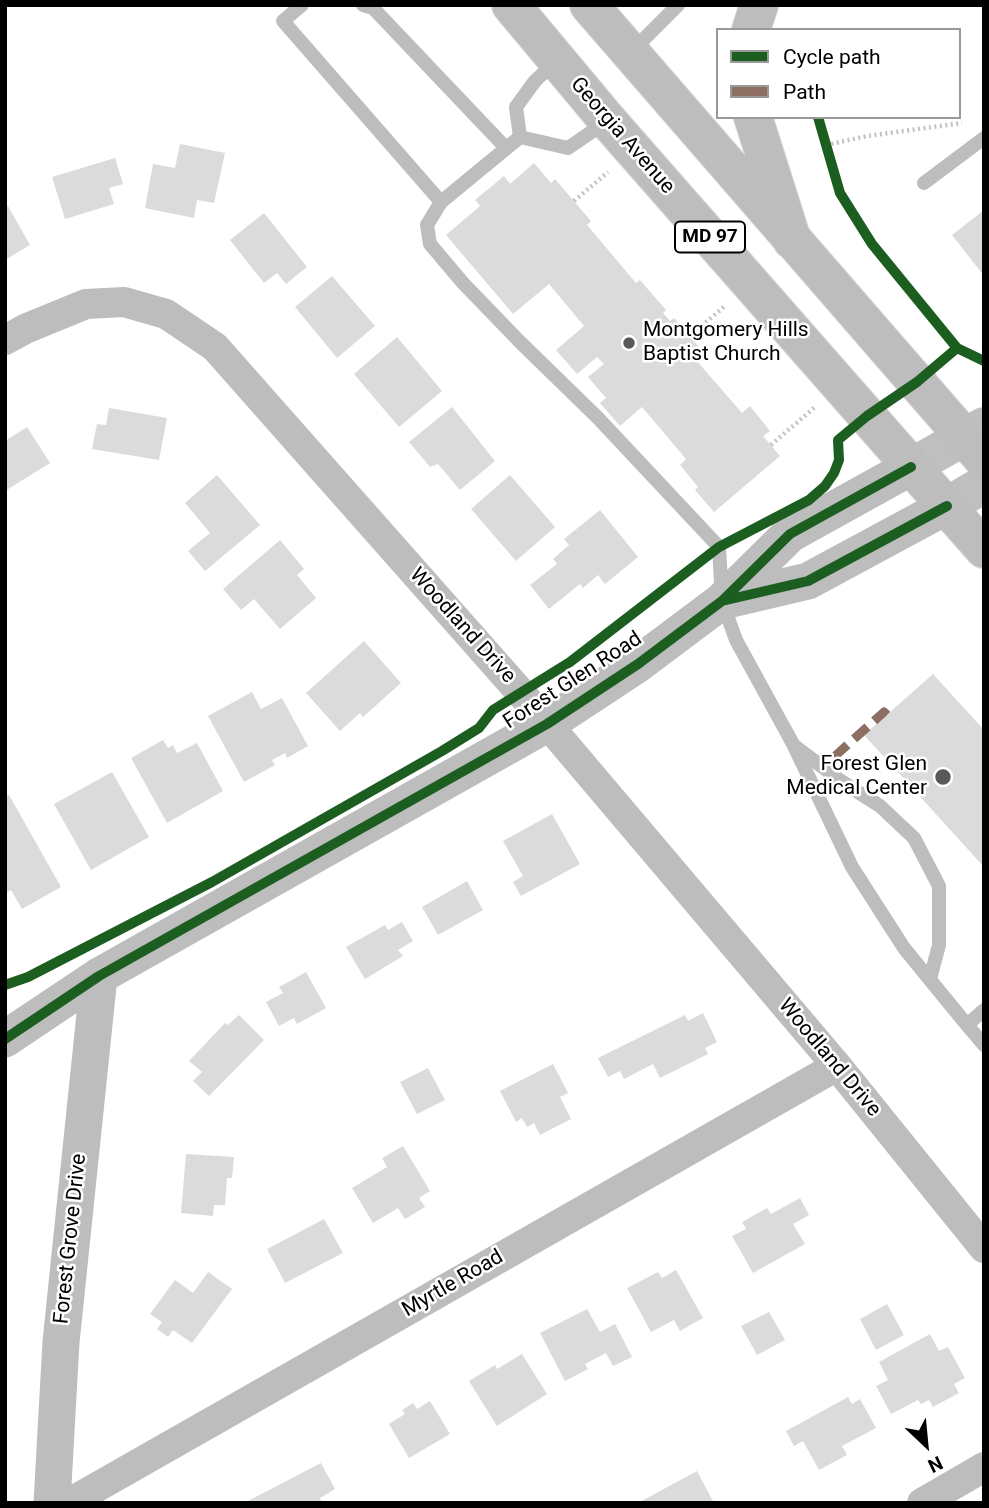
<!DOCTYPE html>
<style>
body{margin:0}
#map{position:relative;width:989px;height:1508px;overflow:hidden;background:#fff;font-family:Roboto,sans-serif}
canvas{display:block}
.frame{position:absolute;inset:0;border:7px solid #000;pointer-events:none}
.legend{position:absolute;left:716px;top:28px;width:245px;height:91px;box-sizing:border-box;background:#fff;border:2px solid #999;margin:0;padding:9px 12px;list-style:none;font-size:21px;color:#000}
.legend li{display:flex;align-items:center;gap:14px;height:35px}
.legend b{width:35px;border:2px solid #999}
.north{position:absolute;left:891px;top:1410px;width:70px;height:70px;-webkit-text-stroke:5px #fff;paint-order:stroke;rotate:154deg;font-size:19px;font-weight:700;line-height:28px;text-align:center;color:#000}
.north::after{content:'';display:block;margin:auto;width:24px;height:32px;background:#000;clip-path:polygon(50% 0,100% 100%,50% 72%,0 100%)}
</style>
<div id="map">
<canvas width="989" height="1508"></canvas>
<div class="frame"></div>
<ul class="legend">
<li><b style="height:9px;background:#1b5e20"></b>Cycle path</li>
<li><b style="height:9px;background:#8d6e63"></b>Path</li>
</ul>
<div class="north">N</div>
</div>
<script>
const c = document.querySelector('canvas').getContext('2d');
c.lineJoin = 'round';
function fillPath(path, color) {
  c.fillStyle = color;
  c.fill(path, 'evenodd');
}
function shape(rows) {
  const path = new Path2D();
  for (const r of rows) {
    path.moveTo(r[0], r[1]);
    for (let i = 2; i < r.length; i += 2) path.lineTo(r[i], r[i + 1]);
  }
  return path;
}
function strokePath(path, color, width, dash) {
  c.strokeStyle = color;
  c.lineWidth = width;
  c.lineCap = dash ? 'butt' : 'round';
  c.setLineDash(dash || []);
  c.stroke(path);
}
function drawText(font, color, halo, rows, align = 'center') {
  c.font = font + ' Roboto,sans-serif';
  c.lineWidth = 5;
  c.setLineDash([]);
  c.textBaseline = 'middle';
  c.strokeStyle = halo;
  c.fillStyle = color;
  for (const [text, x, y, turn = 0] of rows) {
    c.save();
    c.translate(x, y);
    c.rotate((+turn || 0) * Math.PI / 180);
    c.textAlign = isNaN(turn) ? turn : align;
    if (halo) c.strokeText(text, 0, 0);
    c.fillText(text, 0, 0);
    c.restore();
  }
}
const building = shape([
 [180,144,225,153,214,203,197,200,194,218,145,208,153,164,175,168],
 [115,158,123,184,109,188,114,204,65,219,52,177],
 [534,163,551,183,555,179,591,221,587,225,636,283,640,280,666,310,663,313,670,321,674,318,704,353,696,360,742,413,750,406,770,431,763,436,780,456,714,512,695,490,698,487,680,465,686,459,642,407,620,426,600,403,606,398,588,377,604,364,597,357,577,374,556,350,584,326,549,284,513,314,446,235,480,206,475,200,504,176,510,184],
 [8,206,30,245,5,260,5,208],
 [984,210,984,276,952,235],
 [264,213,307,267,286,284,277,273,264,283,230,240],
 [332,276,375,326,337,358,295,307],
 [397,337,442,391,399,427,354,374],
 [452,407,495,461,460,490,438,464,430,467,409,442],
 [109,408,167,418,159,460,92,449,97,424,106,425],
 [27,427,50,463,5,491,5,441],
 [217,475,260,525,205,571,188,551,210,533,185,503],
 [510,475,555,527,516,561,471,509],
 [600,510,638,557,605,584,598,575,583,588,580,584,549,609,530,585,557,564,553,559,569,545,564,539],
 [280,540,304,569,297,575,316,598,280,629,254,599,241,610,223,589],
 [364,641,401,683,363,717,360,713,340,731,306,693],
 [933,674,984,730,984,867,864,735],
 [252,692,261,709,282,698,308,746,287,758,285,753,272,760,275,765,244,782,208,716],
 [163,740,168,748,173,745,177,753,197,743,223,791,167,823,131,758],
 [112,772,149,837,91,870,54,804],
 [9,795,61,887,22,909,11,890,5,893,5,797],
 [552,814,580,864,521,896,513,882,523,876,503,841],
 [467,881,483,910,438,935,422,907],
 [402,922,413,941,398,950,403,956,365,979,346,947,385,925,388,930],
 [306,972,326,1008,297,1024,294,1018,279,1026,266,1002,283,993,279,987],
 [703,1013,717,1042,705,1048,708,1054,660,1078,653,1064,624,1079,620,1071,608,1077,598,1058,685,1015,688,1021],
 [239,1015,264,1040,209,1096,193,1081,202,1072,189,1061,225,1023,228,1025],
 [553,1064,568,1093,560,1097,571,1119,540,1135,534,1123,527,1127,522,1118,516,1122,500,1091],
 [428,1068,445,1100,417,1114,400,1082],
 [403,1146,430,1191,419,1198,425,1207,405,1219,398,1208,373,1223,352,1188,387,1167,382,1158],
 [186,1154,234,1157,232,1178,227,1178,225,1205,214,1205,213,1216,181,1213],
 [800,1198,809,1215,793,1224,805,1244,753,1273,732,1236,746,1229,742,1222,767,1208,771,1214],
 [324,1219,343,1253,285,1283,267,1249],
 [676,1270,703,1318,680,1331,674,1320,651,1332,627,1288,658,1272,662,1278],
 [208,1272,232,1289,192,1343,173,1330,168,1337,157,1329,162,1322,150,1314,175,1280,193,1293],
 [887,1304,904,1335,876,1350,860,1319],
 [587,1309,600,1332,615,1324,632,1357,613,1366,606,1353,585,1364,588,1369,565,1381,540,1333],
 [769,1312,785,1340,757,1355,741,1326],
 [930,1334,939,1351,948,1347,965,1378,954,1384,959,1393,933,1407,929,1400,921,1404,918,1400,891,1414,876,1386,888,1380,879,1362],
 [522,1354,547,1394,497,1426,469,1381,495,1365,497,1369],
 [848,1397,852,1404,860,1399,876,1428,842,1446,847,1455,819,1470,803,1441,794,1446,786,1431],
 [430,1401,450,1434,409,1458,389,1424,405,1414,402,1410,413,1403,417,1409],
 [321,1463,335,1489,320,1498,322,1503,244,1503],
 [697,1471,714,1503,638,1503]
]);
const path = shape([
 [826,145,867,136,962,123],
 [574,201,608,172],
 [689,337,726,305],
 [771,445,815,407]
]);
const service = shape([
 [302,5,283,21,441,202],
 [363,5,373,8,506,148],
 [632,51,678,5],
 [606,122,568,148,520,137,441,202,427,225,430,244,463,283,520,342,598,418,719,547,722,601,736,640,793,744,852,867,904,948,967,1025,984,1010],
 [520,137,516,107,535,81,556,61],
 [924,183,984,138],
 [796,747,841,781,880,806,914,838,939,886,939,945,930,979],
 [967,1025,984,1045]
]);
const minor = shape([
 [5,340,25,329,86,304,124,302,166,314,215,347,521,693,837,1066,984,1248],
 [69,1503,837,1066],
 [922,1503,984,1467]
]);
const tertiary = shape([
 [723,601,808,581,947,506],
 [5,1039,99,976,547,724,638,664,722,601,790,534,911,467],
 [52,1503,61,1342,99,976]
]);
const secondary = shape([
 [911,467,984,426],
 [947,506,984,484]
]);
const primary = shape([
 [511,5,608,121,984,549],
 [589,5,984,460]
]);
const motorway = shape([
 [751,30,759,5],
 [753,117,792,240]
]);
const quiet = shape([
 [834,757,884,712,887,715]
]);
const cycleway = shape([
 [818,117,840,193,872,244,957,348,984,361],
 [722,601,808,581,947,506],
 [5,985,28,977,212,882,442,751,479,728,493,710,570,662,719,547,809,500,825,486,834,473,839,460,838,440,867,416,917,382,957,348],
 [5,1039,99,976,547,724,638,664,722,601,790,534,911,467]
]);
const markers = [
 [629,343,7,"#595959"],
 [943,777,9,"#595959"]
];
const shields = [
 [710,237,70]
];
const shieldNames = [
 ["MD 97",710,237]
];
const streetNames = [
 ["Georgia Avenue",622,136,49],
 ["Woodland Drive",462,626,48],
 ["Forest Glen Road",573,681,-33],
 ["Woodland Drive",829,1058,50],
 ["Forest Grove Drive",71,1239,-84],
 ["Myrtle Road",453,1284,-30]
];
const poiNames = [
 ["Montgomery Hills",643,331],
 ["Baptist Church",643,355],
 ["Forest Glen",927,765,"right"],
 ["Medical Center",927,789,"right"]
];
fillPath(building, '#dbdbdb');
strokePath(primary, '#dbdbdb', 40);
strokePath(motorway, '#dbdbdb', 40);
strokePath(path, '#c2c2c2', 4.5, [2, 3.5]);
strokePath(service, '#bdbdbd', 14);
strokePath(minor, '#bdbdbd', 30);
strokePath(tertiary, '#bdbdbd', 37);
strokePath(secondary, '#bfbfbf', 38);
strokePath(primary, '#bdbdbd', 38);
strokePath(motorway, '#bdbdbd', 38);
strokePath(quiet, '#8d6e63', 9, [18, 9]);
strokePath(cycleway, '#1b5e20', 10);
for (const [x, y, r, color] of markers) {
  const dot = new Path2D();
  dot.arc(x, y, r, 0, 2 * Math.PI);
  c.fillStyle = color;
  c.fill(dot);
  strokePath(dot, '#fff', 2.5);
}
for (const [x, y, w] of shields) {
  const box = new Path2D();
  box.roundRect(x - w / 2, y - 15.5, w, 31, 5);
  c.fillStyle = '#fff';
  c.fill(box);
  strokePath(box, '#000', 2);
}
drawText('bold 19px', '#000', null, shieldNames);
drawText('21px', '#000', '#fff', streetNames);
drawText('21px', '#000', '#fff', poiNames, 'left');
</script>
